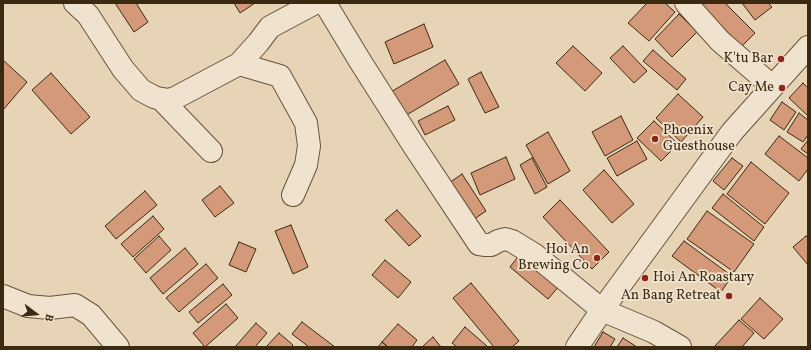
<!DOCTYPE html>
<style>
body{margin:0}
#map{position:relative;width:811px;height:350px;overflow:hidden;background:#e7d3b5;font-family:Vollkorn,serif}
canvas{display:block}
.frame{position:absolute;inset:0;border:4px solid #3b2a12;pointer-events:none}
.north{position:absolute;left:16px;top:294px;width:40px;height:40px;-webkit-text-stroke:3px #efe2cf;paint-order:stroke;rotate:106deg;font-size:11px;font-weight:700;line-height:16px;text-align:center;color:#3b2a12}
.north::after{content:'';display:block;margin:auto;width:14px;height:18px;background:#3b2a12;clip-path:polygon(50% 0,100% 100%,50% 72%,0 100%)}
</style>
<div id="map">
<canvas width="811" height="350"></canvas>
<div class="frame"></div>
<div class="north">B</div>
</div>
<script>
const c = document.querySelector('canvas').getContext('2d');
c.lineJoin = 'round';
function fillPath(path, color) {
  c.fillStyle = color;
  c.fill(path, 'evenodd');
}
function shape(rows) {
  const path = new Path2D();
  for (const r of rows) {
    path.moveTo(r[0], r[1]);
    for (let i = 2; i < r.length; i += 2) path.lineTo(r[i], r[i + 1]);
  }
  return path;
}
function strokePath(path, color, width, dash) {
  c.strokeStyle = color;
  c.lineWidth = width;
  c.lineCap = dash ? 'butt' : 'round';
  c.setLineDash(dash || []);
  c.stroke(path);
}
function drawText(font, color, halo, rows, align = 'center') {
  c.font = font + ' Vollkorn,serif';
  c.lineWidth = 3.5;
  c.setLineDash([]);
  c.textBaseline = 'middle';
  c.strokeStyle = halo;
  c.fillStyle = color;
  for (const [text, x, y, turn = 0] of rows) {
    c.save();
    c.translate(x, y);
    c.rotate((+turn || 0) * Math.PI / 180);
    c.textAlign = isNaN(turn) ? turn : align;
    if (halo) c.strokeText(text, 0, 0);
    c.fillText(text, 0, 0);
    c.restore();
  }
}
const building = shape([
 [115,3,136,3,148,22,134,32,115,3],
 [234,3,255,3,240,13,234,3],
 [647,3,665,3,675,12,649,41,628,23,647,3],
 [701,3,725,3,755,33,741,47,699,5,701,3],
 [742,3,768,3,772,7,755,20,742,3],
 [679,14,697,32,672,57,655,39,679,14],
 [424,24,433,47,394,64,385,42,424,24],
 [573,46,602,73,585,91,556,63,573,46],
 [623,46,647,71,634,83,610,58,623,46],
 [653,50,686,79,677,90,643,61,653,50],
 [3,60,27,82,3,110,3,60],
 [445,60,459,84,403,117,389,93,445,60],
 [481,72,499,107,485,113,468,79,481,72],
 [51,73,90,117,71,134,32,90,51,73],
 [803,83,808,88,808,116,789,98,803,83],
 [678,94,703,117,681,142,656,118,678,94],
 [782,102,796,112,784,130,770,120,782,102],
 [448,106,455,120,425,135,418,121,448,106],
 [799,113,808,120,808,135,803,142,787,132,799,113],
 [621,116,633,140,605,156,592,132,621,116],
 [654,121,678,144,661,161,637,138,654,121],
 [548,132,570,171,548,184,526,145,548,132],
 [779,136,808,158,808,169,799,181,765,154,779,136],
 [808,140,808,154,801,149,808,140],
 [637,141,647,159,617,176,607,158,637,141],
 [506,157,515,179,480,195,471,173,506,157],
 [532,158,547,187,535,194,520,165,532,158],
 [732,158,743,166,724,190,713,181,732,158],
 [751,162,789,193,765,224,727,194,751,162],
 [604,170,634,204,612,223,583,190,604,170],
 [462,174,486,211,473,220,449,183,462,174],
 [220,186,234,203,215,217,202,200,220,186],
 [145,191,157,205,116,239,105,226,145,191],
 [723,194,764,227,754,241,712,208,723,194],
 [560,200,609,252,592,269,543,217,560,200],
 [397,210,421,236,409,246,385,220,397,210],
 [707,211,754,244,734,272,687,239,707,211],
 [153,216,164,229,133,257,121,244,153,216],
 [291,225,308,267,293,274,275,231,291,225],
 [159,236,171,250,146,273,134,259,159,236],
 [806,236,808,238,808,265,793,247,806,236],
 [684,241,732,276,721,292,672,256,684,241],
 [239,242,256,249,246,272,229,265,239,242],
 [185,248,198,264,163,294,150,278,185,248],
 [521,253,560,285,548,299,510,267,521,253],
 [385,260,411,282,398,298,372,275,385,260],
 [206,264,218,278,179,312,166,298,206,264],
 [471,283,519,341,512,347,494,347,453,298,471,283],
 [223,284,232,295,198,323,189,312,223,284],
 [760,298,783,319,764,339,741,319,760,298],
 [226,304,238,318,205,347,193,333,226,304],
 [739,320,754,333,742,347,714,347,739,320],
 [302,322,335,347,309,347,292,334,302,322],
 [256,323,267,333,255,347,235,347,256,323],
 [398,324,417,340,412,347,388,347,382,342,398,324],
 [465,327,488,347,457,347,452,343,465,327],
 [603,332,615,339,610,347,594,347,603,332],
 [279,333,293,345,291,347,266,347,279,333],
 [433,337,441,347,422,347,433,337],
 [623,338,637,347,617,347,623,338],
 [382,342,388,347,378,347,382,342]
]);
const minor = shape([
 [75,3,88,15,123,69,141,90,154,97,161,99,168,100,175,98,239,64,258,43,270,27,315,3],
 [325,3,360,61,414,146,479,244,486,245,491,245,498,241,505,239,512,241,535,255,602,310,654,332,680,347],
 [686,3,720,41,772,86],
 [239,64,280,76,306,123,309,146,306,165,293,195],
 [161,99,211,151],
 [3,296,28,306,50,308,75,305,91,315,118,347],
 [577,347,602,310,732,132,808,47]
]);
const markers = [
 [781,59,4,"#8f2418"],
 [782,88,4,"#8f2418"],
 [655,139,4,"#8f2418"],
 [597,258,4,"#8f2418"],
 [645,278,4,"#8f2418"],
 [729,296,4,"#8f2418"]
];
const poiNames = [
 ["K'tu Bar",773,59],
 ["Cay Me",774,88],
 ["Phoenix",663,131,"left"],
 ["Guesthouse",663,147,"left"],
 ["Hoi An",589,250],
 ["Brewing Co",589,266],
 ["Hoi An Roastary",653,278,"left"],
 ["An Bang Retreat",721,296]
];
fillPath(building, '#d39978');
strokePath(building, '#3b2a12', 1);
strokePath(minor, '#66543b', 24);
strokePath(minor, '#efe2cf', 22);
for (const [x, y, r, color] of markers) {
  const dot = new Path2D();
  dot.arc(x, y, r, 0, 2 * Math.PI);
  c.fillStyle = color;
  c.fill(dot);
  strokePath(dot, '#efe2cf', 1.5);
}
drawText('14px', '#3b2a12', '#efe2cf', poiNames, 'right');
</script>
